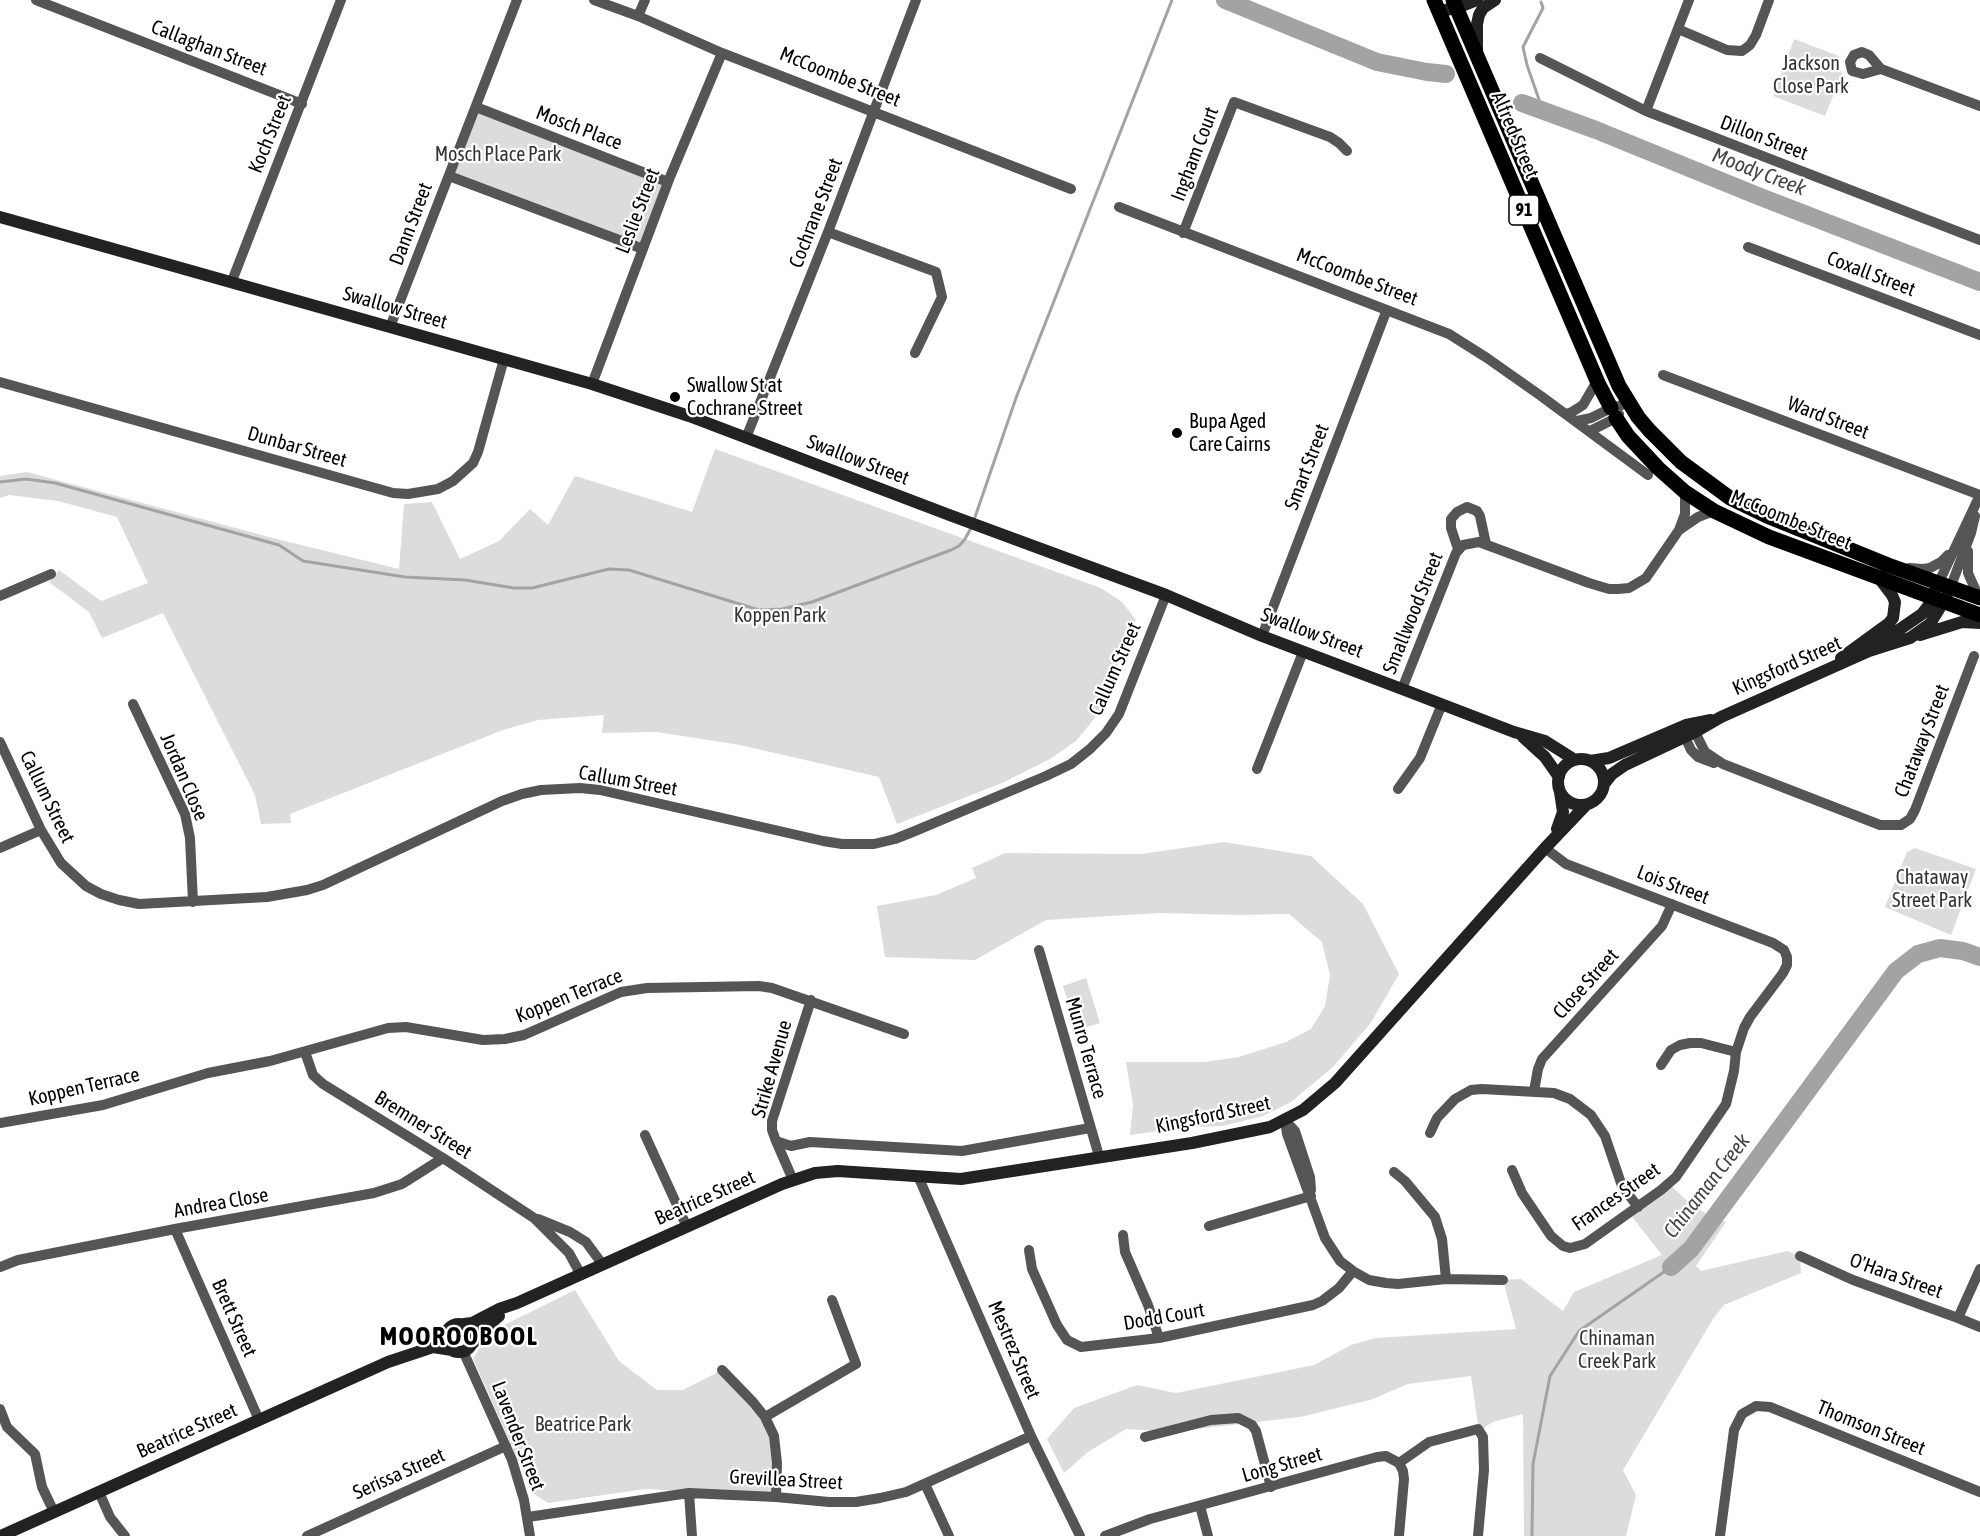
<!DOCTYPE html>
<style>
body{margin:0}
canvas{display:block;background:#fff}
</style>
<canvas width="1980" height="1536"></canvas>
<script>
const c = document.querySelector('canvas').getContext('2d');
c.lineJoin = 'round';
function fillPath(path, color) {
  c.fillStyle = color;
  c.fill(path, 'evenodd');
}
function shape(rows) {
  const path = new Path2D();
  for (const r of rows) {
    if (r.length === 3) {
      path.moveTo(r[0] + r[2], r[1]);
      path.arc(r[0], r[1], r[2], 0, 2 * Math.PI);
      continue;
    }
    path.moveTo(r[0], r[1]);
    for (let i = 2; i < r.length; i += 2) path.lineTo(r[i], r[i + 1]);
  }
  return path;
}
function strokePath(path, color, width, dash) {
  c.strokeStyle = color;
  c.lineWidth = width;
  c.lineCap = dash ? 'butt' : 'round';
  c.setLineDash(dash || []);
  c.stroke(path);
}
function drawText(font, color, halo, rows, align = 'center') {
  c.font = font + ' "Asap Condensed",sans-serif';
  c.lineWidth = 4.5;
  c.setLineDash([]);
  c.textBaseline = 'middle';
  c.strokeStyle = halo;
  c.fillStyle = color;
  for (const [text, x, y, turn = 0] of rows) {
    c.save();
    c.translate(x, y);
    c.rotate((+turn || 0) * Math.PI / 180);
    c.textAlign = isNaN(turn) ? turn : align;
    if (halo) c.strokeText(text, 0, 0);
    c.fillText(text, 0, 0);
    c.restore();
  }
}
const green = shape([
 [1794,39,1839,56,1838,65,1842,74,1825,116,1773,96],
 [476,107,668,182,643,249,449,176],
 [715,449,1101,588,1122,602,1136,620,1099,713,1076,741,1050,759,1002,783,897,824,879,777,740,745,657,732,602,733,604,715,538,720,503,730,290,814,291,823,261,824,255,795,163,613,102,638,89,612,49,582,59,570,101,601,148,583,117,517,58,501,9,495,0,498,0,476,27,472,273,538,399,569,404,504,432,502,460,559,499,541,530,509,548,525,575,476,692,512],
 [1224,842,1311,856,1363,904,1399,974,1370,1024,1333,1067,1291,1102,1263,1116,1222,1126,1179,1128,1130,1135,1133,1105,1126,1062,1204,1062,1239,1057,1286,1042,1311,1029,1325,1006,1330,975,1322,942,1289,914,1239,915,1160,913,1046,920,975,960,885,957,877,906,936,895,976,878,972,868,1005,853,1141,854],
 [1915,848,1976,869,1951,935,1885,907,1907,852],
 [1086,978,1100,1023,1077,1030,1063,986],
 [1669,1184,1695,1208,1726,1222,1696,1266,1701,1271,1787,1251,1800,1256,1801,1273,1724,1305,1713,1319,1623,1470,1636,1495,1626,1536,1524,1536,1523,1414,1493,1422,1479,1431,1471,1376,1408,1384,1370,1400,1300,1417,1171,1432,1126,1429,1088,1452,1064,1473,1047,1439,1074,1408,1137,1385,1176,1393,1314,1365,1351,1345,1376,1338,1516,1329,1503,1280,1521,1279,1563,1311,1574,1292,1662,1255,1629,1213],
 [575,1290,619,1361,657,1390,683,1390,722,1370,765,1417,777,1450,780,1497,645,1489,548,1503,533,1493,473,1359,489,1333,496,1329]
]);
const stream = shape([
 [1541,2,1543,8,1523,47,1527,65,1543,111],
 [0,482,26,479,55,483,279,545,303,561,405,577,465,580,514,588,532,588,609,569,629,570,759,610,782,609,812,602,951,550,959,546,965,539,972,526],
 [974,520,1016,398,1172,0],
 [1532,1536,1533,1464,1550,1376,1579,1331,1671,1267]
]);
const river = shape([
 [1225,0,1377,62,1427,72,1446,74],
 [1522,103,1596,130,1758,196,1980,282],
 [1671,1267,1691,1249,1896,971,1918,954,1940,948,1963,951,1980,957]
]);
const street = shape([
 [36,0,302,104],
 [594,0,638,16,722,53,1071,189],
 [638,16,645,0],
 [1678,29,1727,50,1742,51,1750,45,1756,35,1769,0],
 [1540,58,1646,111,1980,240],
 [1881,69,1863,74,1852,71,1850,62,1854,55,1862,52,1869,55,1881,69,1980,106],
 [476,107,668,182],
 [1646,111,1689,0],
 [449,176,643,249],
 [1119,207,1449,334,1487,358,1541,396,1648,475],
 [828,232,936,272,942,297,915,353],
 [1183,233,1234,102,1330,137,1339,143,1347,151],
 [1748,247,1980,335],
 [232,281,341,0],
 [390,327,517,0],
 [1663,375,1980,495],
 [0,382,393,493,408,494,438,489,453,481,473,463,478,452,504,359],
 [592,384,670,177,722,53],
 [1566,414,1572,412,1583,405,1597,381],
 [1577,421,1591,418,1611,408,1629,403],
 [1590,431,1616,418,1619,414],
 [746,438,828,232,916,0],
 [1685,492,1685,514,1679,530,1698,517,1714,511],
 [1458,549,1451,528,1451,519,1457,512,1467,507,1477,511,1480,516,1486,544],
 [1968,551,1968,573,1979,598],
 [1909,568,1923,569,1930,568,1941,562,1948,555],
 [1939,582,1980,495],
 [1951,586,1971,533,1975,516],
 [0,596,51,574],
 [1262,636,1386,312],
 [1402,689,1456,553,1463,545,1479,542,1589,583,1609,589,1618,589,1629,588,1646,578,1679,530],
 [133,704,185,814,190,838,193,902],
 [1689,727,1695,732,1705,752,1723,764,1880,825,1901,825,1910,819,1915,810,1974,656],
 [1685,731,1685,737,1691,750,1698,757,1714,763],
 [0,742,41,830,61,863,86,886,101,894,119,900,139,904,267,897,307,890,323,885,502,801,522,794,541,790,580,788,600,790,823,841,842,844,874,844,895,839,915,831,1046,776,1071,764,1090,749,1106,733,1119,714,1166,595],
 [1257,769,1303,652],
 [1398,789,1420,758,1442,704],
 [0,848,41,830],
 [1039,950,1099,1156],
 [305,1052,313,1075,323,1084,443,1158,534,1218,569,1253,581,1275],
 [1661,1065,1671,1050,1680,1045,1690,1043,1701,1043,1736,1052],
 [1534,1091,1538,1069,1542,1059,1662,926,1672,904],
 [1285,1120,1287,1134,1325,1238,1340,1261,1353,1271,1369,1280,1386,1283,1398,1284,1446,1279,1503,1280],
 [1285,1120,1295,1131,1310,1177,1311,1190],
 [0,1123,103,1105,208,1073,270,1061,388,1028,406,1027,483,1040,505,1039,524,1035,621,992,647,988,759,986,772,988,904,1034],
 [1430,1133,1437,1118,1455,1099,1471,1090,1482,1089,1554,1093,1570,1099,1591,1115,1605,1136,1622,1186,1638,1207],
 [645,1135,687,1227],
 [776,1141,791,1146,810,1142,962,1151,1090,1128],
 [1512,1170,1522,1193,1551,1236,1563,1246,1570,1248,1585,1244,1661,1190,1676,1177,1726,1104,1734,1071,1736,1052,1744,1028,1750,1017,1783,973,1787,965,1787,957,1784,950,1773,943,1566,864,1545,848],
 [1394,1172,1405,1181,1435,1217,1442,1239,1446,1279],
 [918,1176,1031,1436,1080,1536],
 [793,1180,776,1141,772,1130,772,1121,811,1000],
 [538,1219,570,1232,586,1242,603,1265],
 [1209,1226,1311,1196],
 [175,1229,259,1420],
 [1123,1235,1125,1252,1148,1305,1159,1338],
 [1029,1250,1032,1269,1057,1325,1067,1340,1081,1347,1159,1338,1313,1305,1322,1301,1339,1288,1353,1271],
 [1800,1256,1853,1280,1958,1318,1980,1327],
 [0,1267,18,1260,175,1229,374,1193,402,1184,443,1158],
 [1958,1318,1980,1269],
 [463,1351,512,1460,524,1500,530,1536],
 [722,1370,753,1402,765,1417,774,1436,777,1463,776,1497],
 [0,1409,7,1427,35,1454,42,1487,54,1512],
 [765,1417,856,1364,832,1300],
 [1145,1437,1211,1420,1238,1418,1252,1425,1256,1431,1271,1487],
 [1399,1463,1429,1442,1478,1429,1483,1437,1484,1470,1478,1536],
 [925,1484,949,1536],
 [99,1492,110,1517,125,1536],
 [689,1493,692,1536],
 [1200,1506,1208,1536],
 [528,1517,689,1493,776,1497,829,1502,856,1502,880,1498,906,1492,1031,1436],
 [307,1536,506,1446],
 [1105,1536,1150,1519,1377,1457,1386,1456,1399,1463,1403,1471,1404,1479,1399,1536],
 [1720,1536,1734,1430,1742,1414,1756,1406,1770,1407,1980,1492]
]);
const secondary = shape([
 [1439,11,1457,8,1477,0],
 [1477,51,1477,24,1479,15,1483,8,1495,0],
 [0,217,592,384,689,416,952,516,1166,595,1262,636,1402,689,1514,732,1545,741,1575,760],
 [1920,635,1962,622,1980,623],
 [1874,647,1922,614,1928,606,1939,582],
 [1841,658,1889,623,1893,618,1895,602,1892,595,1879,578],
 [1523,737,1545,757,1559,777],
 [1581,782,23],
 [1590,761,1609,758,1686,725,1711,720],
 [1604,784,1612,774,1625,765,1695,732,1721,717,1869,651,1910,638,1930,624,1944,601,1951,586],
 [1557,829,1563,812,1560,792],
 [459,1338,14],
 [464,1324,472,1323,499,1309,517,1303,782,1184,815,1173,838,1171,961,1179,1192,1143,1270,1127,1303,1110,1335,1083,1545,848,1586,805],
 [473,1343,484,1329,499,1316],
 [1,1536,388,1362,433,1347,452,1350]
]);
const primary = shape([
 [1434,0,1598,383,1611,408],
 [1453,0,1619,386,1638,417,1649,430,1681,462,1730,498,1767,516,1888,565,1980,598],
 [1616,418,1628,436,1658,468,1685,492,1714,511,1769,537,1980,615]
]);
const markers = [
 [675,397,6,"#000"],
 [1177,433,6,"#000"]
];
const shields = [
 [1524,210,30]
];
const shieldNames = [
 ["91",1524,210]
];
const streetNames = [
 ["Callaghan Street",209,48,21],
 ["McCoombe Street",840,77,22],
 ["Mosch Place",579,128,21],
 ["Koch Street",270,134,-68],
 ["Alfred Street",1515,135,67],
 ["Dillon Street",1764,138,21],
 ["Ingham Court",1195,154,-69],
 ["Leslie Street",638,211,-69],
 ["Cochrane Street",816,213,-69],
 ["Dann Street",411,224,-69],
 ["Coxall Street",1871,274,21],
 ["McCoombe Street",1357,277,21],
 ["Swallow Street",395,308,16],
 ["Ward Street",1828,418,21],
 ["Dunbar Street",297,447,16],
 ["Swallow Street",858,460,21],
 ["Smart Street",1307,467,-69],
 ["McCoombe Street",1791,520,22],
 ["Smallwood Street",1413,613,-68],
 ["Swallow Street",1312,633,21],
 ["Kingsford Street",1787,666,-24],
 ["Callum Street",1115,669,-66],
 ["Chataway Street",1922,741,-69],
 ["Jordan Close",184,777,67],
 ["Callum Street",628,781,10],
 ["Callum Street",47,797,64],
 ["Lois Street",1673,885,21],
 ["Close Street",1586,984,-48],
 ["Koppen Terrace",569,996,-22],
 ["Munro Terrace",1086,1048,74],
 ["Strike Avenue",772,1069,-74],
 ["Koppen Terrace",84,1087,-13],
 ["Kingsford Street",1213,1115,-12],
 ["Bremner Street",423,1125,32],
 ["Frances Street",1616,1197,-35],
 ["Beatrice Street",705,1198,-24],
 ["Andrea Close",221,1203,-10],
 ["O'Hara Street",1896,1276,20],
 ["Dodd Court",1164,1317,-10],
 ["Brett Street",234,1318,66],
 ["Mestrez Street",1014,1350,67],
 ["Thomson Street",1871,1428,22],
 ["Beatrice Street",187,1431,-24],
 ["Lavender Street",518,1436,69],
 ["Long Street",1282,1465,-16],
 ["Serissa Street",399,1474,-24],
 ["Grevillea Street",786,1480,3]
];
const parkNames = [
 ["Jackson",1811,64],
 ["Close Park",1811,87],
 ["Mosch Place Park",498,155],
 ["Koppen Park",780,616],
 ["Chataway",1932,878],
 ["Street Park",1932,901],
 ["Chinaman",1617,1339],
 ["Creek Park",1617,1362],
 ["Beatrice Park",583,1425]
];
const poiNames = [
 ["Swallow St at",687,386],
 ["Cochrane Street",687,409],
 ["Bupa Aged",1189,422],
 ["Care Cairns",1189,445]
];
const waterNames = [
 ["Moody Creek",1759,172,21],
 ["Chinaman Creek",1707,1186,-52]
];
const districtNames = [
 ["MOOROOBOOL",459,1337]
];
fillPath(green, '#dcdcdc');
strokePath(stream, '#a3a3a3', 3);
strokePath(river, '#a3a3a3', 18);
strokePath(street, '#555', 10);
strokePath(secondary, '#222', 12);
strokePath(primary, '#000', 15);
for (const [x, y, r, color] of markers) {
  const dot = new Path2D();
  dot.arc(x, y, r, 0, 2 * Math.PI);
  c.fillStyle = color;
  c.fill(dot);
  strokePath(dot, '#fff', 2);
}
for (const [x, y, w] of shields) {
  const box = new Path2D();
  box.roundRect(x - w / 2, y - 15, w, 30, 4.5);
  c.fillStyle = '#fff';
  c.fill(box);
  strokePath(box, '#000', 1.5);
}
drawText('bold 18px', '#000', null, shieldNames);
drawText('20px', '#000', '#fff', streetNames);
drawText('20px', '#333', '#fff', parkNames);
drawText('20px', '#000', '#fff', poiNames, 'left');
drawText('italic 21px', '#444', '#fff', waterNames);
c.letterSpacing = '1.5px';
drawText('bold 26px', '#000', '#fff', districtNames);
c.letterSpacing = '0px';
</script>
